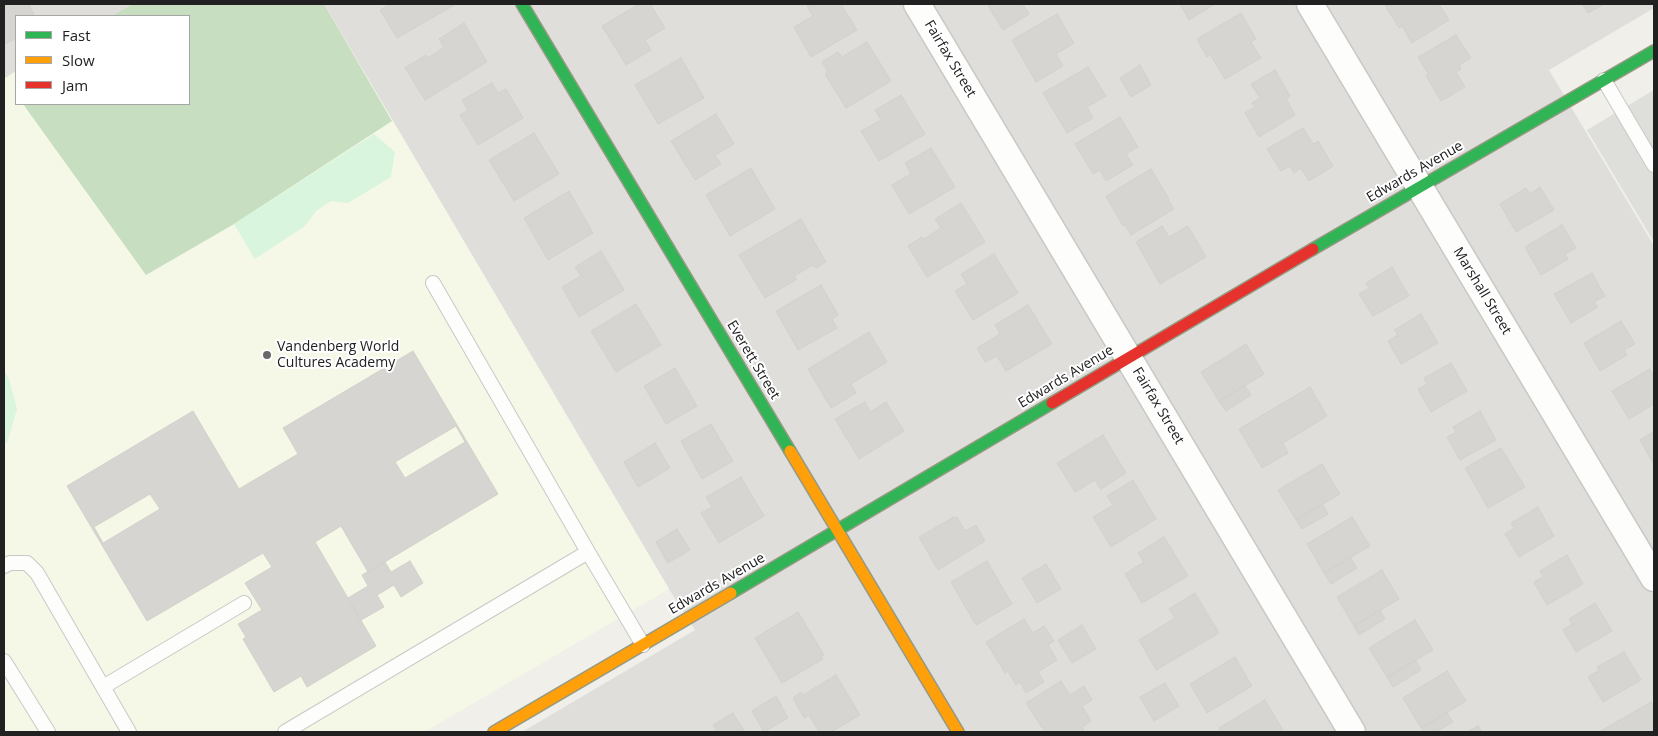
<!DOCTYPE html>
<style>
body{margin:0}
#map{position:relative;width:1658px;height:736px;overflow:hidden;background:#f0efea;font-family:"Open Sans",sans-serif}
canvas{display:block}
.frame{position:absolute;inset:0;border:5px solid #212121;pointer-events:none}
.legend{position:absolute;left:15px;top:15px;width:175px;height:90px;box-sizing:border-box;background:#fff;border:1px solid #a6a6a6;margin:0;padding:6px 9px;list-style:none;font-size:15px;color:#212121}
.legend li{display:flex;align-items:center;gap:10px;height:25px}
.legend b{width:25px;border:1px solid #a6a6a6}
</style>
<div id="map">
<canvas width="1658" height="736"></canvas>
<div class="frame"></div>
<ul class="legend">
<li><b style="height:6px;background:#30b455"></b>Fast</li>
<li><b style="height:6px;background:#ff9f0a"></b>Slow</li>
<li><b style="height:6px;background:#e5322d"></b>Jam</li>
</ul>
</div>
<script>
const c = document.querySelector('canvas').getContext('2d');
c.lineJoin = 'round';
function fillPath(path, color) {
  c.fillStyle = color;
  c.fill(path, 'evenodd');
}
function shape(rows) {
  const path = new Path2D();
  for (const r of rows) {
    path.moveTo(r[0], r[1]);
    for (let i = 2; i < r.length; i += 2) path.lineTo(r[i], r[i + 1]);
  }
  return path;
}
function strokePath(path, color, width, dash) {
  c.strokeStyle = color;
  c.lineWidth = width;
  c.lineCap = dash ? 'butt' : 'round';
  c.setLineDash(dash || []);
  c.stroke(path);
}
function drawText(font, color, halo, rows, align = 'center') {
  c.font = font + ' "Open Sans",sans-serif';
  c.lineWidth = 4;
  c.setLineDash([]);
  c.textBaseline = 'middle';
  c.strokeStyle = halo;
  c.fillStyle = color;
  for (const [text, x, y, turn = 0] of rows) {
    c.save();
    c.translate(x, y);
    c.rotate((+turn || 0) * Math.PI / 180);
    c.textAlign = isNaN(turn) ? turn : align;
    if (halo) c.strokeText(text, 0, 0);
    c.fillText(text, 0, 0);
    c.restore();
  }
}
const residential = shape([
 [4,4,132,4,111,16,16,16,16,71,4,79],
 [324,4,1654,4,1654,8,1549,70,1654,246,1654,732,522,732,695,630,669,589]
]);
const education = shape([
 [132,4,324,4,669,589,424,732,4,732,4,79,16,71,16,104,189,104,189,16,111,16]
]);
const forest = shape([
 [132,4,324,4,392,121,234,224,146,275,23,104,189,104,189,16,111,16]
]);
const park = shape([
 [374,134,395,152,391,177,348,203,331,201,316,211,305,226,255,259,234,224],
 [4,370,9,379,17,409,7,443,4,442]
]);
const parking = shape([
 [1654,90,1654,242,1587,130]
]);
const building = shape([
 [4,4,28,4,35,16,16,16,16,38,4,45,4,4],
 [390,4,456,4,397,38,380,10,390,4],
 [639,4,650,4,665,28,645,40,651,50,626,65,602,26,639,4],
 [811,4,841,4,857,30,811,57,794,27,813,16,807,6,811,4],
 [987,4,1023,4,1029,14,1003,30,987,4],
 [1180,4,1215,4,1189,20,1180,4],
 [1384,4,1439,4,1449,20,1412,43,1402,26,1399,28,1384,4],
 [1582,4,1604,4,1588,13,1582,4],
 [1241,13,1256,39,1251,42,1261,58,1225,79,1211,56,1217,53,1216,51,1207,57,1197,39,1241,13],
 [1057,14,1074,43,1056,54,1063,66,1036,82,1012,40,1057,14],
 [464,23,487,62,425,100,405,68,426,55,428,58,444,47,439,39,464,23],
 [1456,35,1471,58,1459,65,1461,69,1456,72,1465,87,1441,101,1426,76,1428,74,1418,57,1456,35],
 [867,42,891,81,846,108,825,74,828,72,822,62,838,52,842,57,867,42],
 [681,58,704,98,658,124,635,85,681,58],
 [1140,65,1151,85,1131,97,1120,78,1140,65],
 [1088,67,1106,96,1087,107,1093,118,1067,133,1043,93,1088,67],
 [1275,70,1290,96,1286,98,1295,115,1259,137,1245,113,1255,107,1252,103,1260,98,1251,84,1275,70],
 [492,83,498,93,506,89,523,118,478,145,460,115,468,110,462,100,492,83],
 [901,95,925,134,879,161,861,131,881,120,875,110,901,95],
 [716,114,734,144,715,155,721,164,695,180,671,141,716,114],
 [1120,117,1138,147,1126,154,1133,165,1106,181,1100,170,1093,174,1075,144,1120,117],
 [1303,128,1313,144,1318,141,1333,166,1309,181,1301,168,1294,173,1290,166,1281,171,1267,149,1303,128],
 [534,133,559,174,514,201,489,160,534,133],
 [931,148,955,187,909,214,892,185,911,174,905,163,931,148],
 [751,168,775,209,730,236,706,195,751,168],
 [1151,169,1169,199,1168,200,1174,209,1131,235,1125,225,1123,226,1106,196,1151,169],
 [1540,187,1554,210,1516,232,1500,204,1526,188,1530,194,1540,187],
 [569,191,593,233,548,260,524,218,569,191],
 [961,203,985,242,927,277,908,246,922,237,924,239,941,228,935,219,961,203],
 [801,219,826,262,816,268,813,265,794,276,797,279,765,298,739,255,801,219],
 [1562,225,1576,248,1565,254,1568,259,1541,275,1525,247,1562,225],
 [1162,226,1169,237,1188,226,1206,257,1160,284,1136,242,1162,226],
 [601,251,624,290,579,317,562,287,581,276,575,267,601,251],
 [994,254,1018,293,973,320,955,291,967,284,961,274,994,254],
 [1392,267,1409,296,1373,316,1359,294,1369,288,1366,283,1392,267],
 [1592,273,1605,296,1594,302,1598,307,1571,323,1554,294,1592,273],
 [821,285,838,315,832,319,837,328,798,350,776,311,821,285],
 [636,304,661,345,616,372,591,331,636,304],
 [1028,305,1052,344,1006,371,997,356,985,362,977,348,1000,334,995,325,1028,305],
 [1421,314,1438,343,1401,364,1388,341,1398,335,1394,330,1421,314],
 [1621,321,1635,344,1624,350,1627,355,1600,371,1584,343,1621,321],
 [869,332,887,362,851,384,856,393,831,408,808,369,869,332],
 [1246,344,1264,374,1219,401,1201,372,1246,344],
 [413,351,498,494,368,572,341,526,315,542,376,646,307,687,301,676,274,692,243,639,246,637,238,624,262,610,245,583,272,567,263,553,147,621,67,486,193,411,239,489,298,454,283,428,413,351],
 [456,426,465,442,405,478,395,462,456,426],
 [150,494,160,509,103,543,94,527,150,494],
 [1451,363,1467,391,1431,412,1418,389,1427,384,1424,378,1451,363],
 [675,368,697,406,666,424,644,386,675,368],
 [1650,369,1654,377,1654,397,1652,398,1654,404,1629,419,1612,391,1650,369],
 [1245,386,1251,395,1226,411,1219,401,1245,386],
 [1310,387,1327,416,1283,443,1288,453,1262,468,1239,429,1310,387],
 [865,402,870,412,886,402,904,431,859,459,835,419,865,402],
 [1480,411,1496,440,1460,460,1447,437,1456,432,1453,427,1480,411],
 [711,424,733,461,702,479,681,441,711,424],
 [1654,431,1654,465,1640,440,1654,431],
 [1103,435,1126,473,1101,489,1095,480,1075,492,1057,463,1103,435],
 [655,443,670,468,638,487,624,462,655,443],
 [1501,448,1525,487,1488,508,1465,468,1501,448],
 [1322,464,1340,494,1296,520,1278,490,1322,464],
 [741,477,764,516,719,543,701,513,712,507,706,497,741,477],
 [1133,480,1156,519,1111,547,1093,517,1113,505,1107,496,1133,480],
 [1322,504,1328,514,1302,529,1296,520,1322,504],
 [1538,507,1554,536,1519,557,1505,534,1514,528,1511,523,1538,507],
 [954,517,955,518,957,517,965,531,976,525,985,541,938,570,919,537,954,517],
 [1352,517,1370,546,1324,573,1307,544,1352,517],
 [677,529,690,550,668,563,656,542,677,529],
 [1164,537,1188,576,1142,603,1125,574,1144,562,1138,553,1164,537],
 [1567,555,1583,584,1547,605,1534,582,1543,577,1540,571,1567,555],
 [1350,557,1357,568,1331,584,1324,573,1350,557],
 [410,561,423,583,401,597,394,585,377,595,384,607,361,620,348,598,368,586,362,575,385,562,391,572,410,561],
 [987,561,1012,604,976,625,951,582,987,561],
 [1046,564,1061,589,1037,603,1022,578,1046,564],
 [1382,570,1399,599,1354,626,1337,597,1382,570],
 [1195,593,1219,633,1156,670,1139,640,1175,618,1169,609,1195,593],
 [1595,603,1612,631,1576,652,1563,630,1572,624,1569,619,1595,603],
 [1380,610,1385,619,1359,635,1354,626,1380,610],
 [798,612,824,655,821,656,823,659,782,683,755,638,798,612],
 [1024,619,1033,633,1044,626,1054,641,1048,645,1057,660,1038,672,1044,682,1026,693,1020,682,1016,685,1008,671,1005,673,986,642,1024,619],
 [1415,620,1433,650,1387,677,1369,648,1415,620],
 [1082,625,1096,649,1072,663,1058,640,1082,625],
 [1624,652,1641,680,1603,702,1588,677,1599,670,1597,667,1624,652],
 [1235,657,1252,686,1207,713,1190,684,1235,657],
 [1416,661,1421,670,1393,687,1387,677,1416,661],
 [1447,671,1466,701,1421,728,1403,698,1447,671],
 [836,675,860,715,831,732,819,732,809,715,804,718,793,698,801,692,803,695,836,675],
 [1061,681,1070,695,1084,686,1092,700,1082,706,1091,721,1082,727,1085,732,1045,732,1026,703,1061,681],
 [1165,683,1179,706,1154,721,1140,697,1165,683],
 [776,696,788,718,764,732,752,711,776,696],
 [1265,700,1284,732,1222,732,1219,728,1265,700],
 [1651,702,1654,707,1654,732,1599,732,1651,702],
 [733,713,745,732,718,732,713,725,733,713],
 [1447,713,1453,722,1436,732,1424,732,1421,728,1447,713],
 [1478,726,1482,732,1467,732,1478,726]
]);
const lane = shape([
 [1604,80,1654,165],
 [433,283,588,552],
 [4,566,10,563,27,563,37,573,129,732],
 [4,661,48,732],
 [103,687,244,603],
 [285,732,588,552,643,645]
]);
const street = shape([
 [917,4,1352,732],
 [1310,4,1654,578]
]);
const fast = shape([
 [522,4,790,451],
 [1313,249,1654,51],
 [731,593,1052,403]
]);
const slow = shape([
 [790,451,958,732],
 [494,732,731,593]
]);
const jam = shape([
 [1052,403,1313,249]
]);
const markers = [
 [267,355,5,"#696967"]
];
const streetNames = [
 ["Fairfax Street",950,59,59],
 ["Edwards Avenue",1415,172,-30],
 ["Marshall Street",1482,291,59],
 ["Everett Street",753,360,59],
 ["Edwards Avenue",1066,377,-31],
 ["Fairfax Street",1158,406,59],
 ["Edwards Avenue",717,584,-30]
];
const poiNames = [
 ["Vandenberg World",277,347],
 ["Cultures Academy",277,363]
];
fillPath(residential, '#dfdedb');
fillPath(education, '#f6f8e7');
fillPath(forest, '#c7dec0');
fillPath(park, '#d9f5dd');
fillPath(parking, '#dededb');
fillPath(building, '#d7d5d1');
strokePath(building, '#d3d1cb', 1);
strokePath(lane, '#c8c8c6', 16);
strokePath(street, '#c8c8c6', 29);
strokePath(fast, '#959a82', 14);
strokePath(slow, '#959a82', 14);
strokePath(jam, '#959a82', 14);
strokePath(lane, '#fdfdfc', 14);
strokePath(street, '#fdfdfc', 26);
strokePath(fast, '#30b455', 11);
strokePath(slow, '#ff9f0a', 11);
strokePath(jam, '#e5322d', 11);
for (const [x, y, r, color] of markers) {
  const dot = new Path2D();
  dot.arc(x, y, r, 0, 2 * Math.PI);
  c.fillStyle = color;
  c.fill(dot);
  strokePath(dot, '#fff', 2);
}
drawText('14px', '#212121', '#fff', streetNames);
drawText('14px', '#212121', '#fff', poiNames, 'left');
</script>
